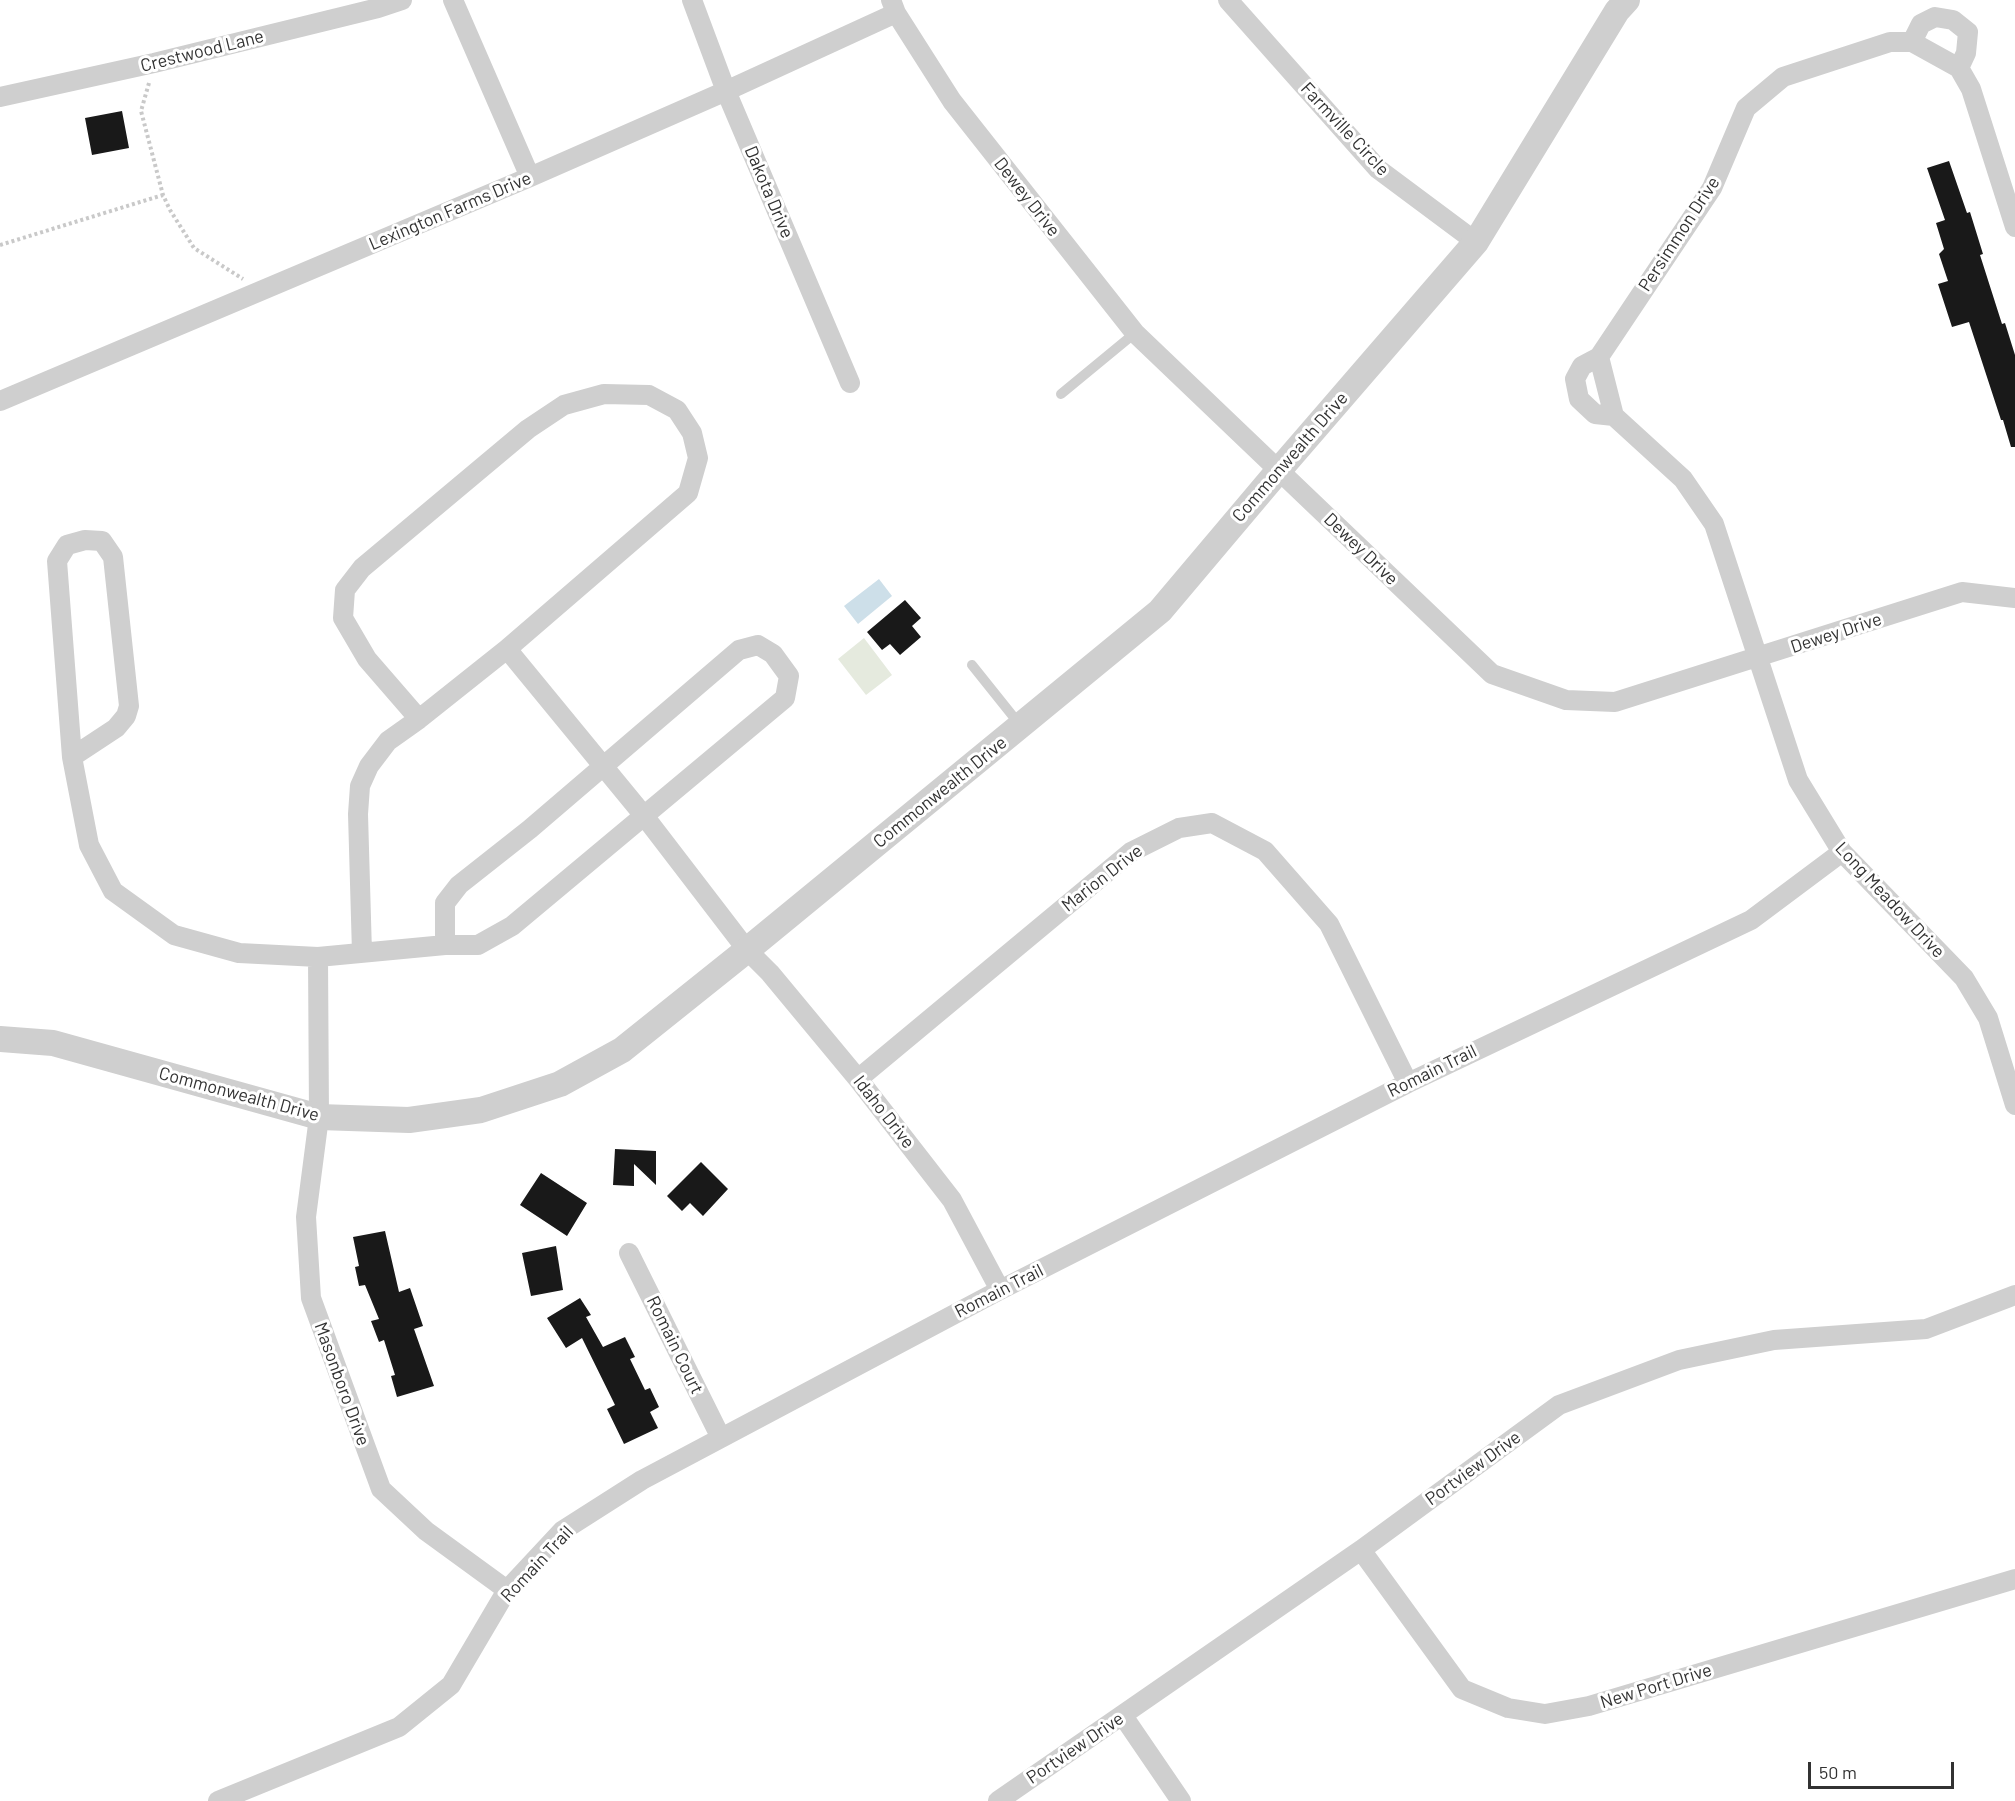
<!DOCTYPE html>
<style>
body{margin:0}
#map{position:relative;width:2015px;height:1801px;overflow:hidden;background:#fff;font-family:Barlow,sans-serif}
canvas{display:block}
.scale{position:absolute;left:1808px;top:1762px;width:146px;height:27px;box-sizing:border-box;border:3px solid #323232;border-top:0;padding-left:8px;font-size:18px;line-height:21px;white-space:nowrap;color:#323232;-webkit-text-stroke:4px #fff;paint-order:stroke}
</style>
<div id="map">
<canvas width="2015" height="1801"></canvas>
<div class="scale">50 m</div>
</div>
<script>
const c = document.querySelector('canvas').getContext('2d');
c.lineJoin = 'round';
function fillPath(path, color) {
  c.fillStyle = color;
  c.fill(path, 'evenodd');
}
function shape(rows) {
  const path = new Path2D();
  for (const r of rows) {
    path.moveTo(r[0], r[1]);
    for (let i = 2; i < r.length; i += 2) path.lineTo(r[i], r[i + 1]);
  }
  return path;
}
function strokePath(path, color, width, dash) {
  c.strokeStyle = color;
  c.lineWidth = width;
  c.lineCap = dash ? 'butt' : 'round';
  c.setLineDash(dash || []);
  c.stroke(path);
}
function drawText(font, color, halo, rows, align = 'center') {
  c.font = font + ' Barlow,sans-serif';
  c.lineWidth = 6;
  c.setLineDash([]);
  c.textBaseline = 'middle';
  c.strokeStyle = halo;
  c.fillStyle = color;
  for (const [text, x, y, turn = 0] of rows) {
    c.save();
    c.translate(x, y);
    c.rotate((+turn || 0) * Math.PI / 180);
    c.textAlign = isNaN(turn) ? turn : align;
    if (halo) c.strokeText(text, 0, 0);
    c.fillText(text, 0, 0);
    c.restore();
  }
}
const green = shape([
 [864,638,892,675,866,695,838,659]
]);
const water = shape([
 [879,579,892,596,858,624,844,606]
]);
const building = shape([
 [122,111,129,148,92,155,85,118],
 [1949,161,1967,213,1970,212,1983,254,1980,255,2002,324,2005,323,2015,355,2015,447,2011,447,2003,420,2001,420,1969,322,1952,327,1938,284,1948,281,1939,254,1944,249,1936,223,1945,220,1927,168],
 [905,600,921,618,912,626,921,637,900,655,890,644,882,650,867,632],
 [615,1149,656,1151,656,1185,634,1164,634,1186,613,1185],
 [701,1162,728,1189,703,1216,690,1203,682,1211,667,1196],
 [541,1173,587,1203,567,1236,520,1205],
 [385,1231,399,1292,410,1288,423,1326,414,1329,434,1386,397,1397,391,1376,395,1375,384,1340,379,1342,371,1321,379,1319,365,1285,359,1286,355,1267,359,1266,353,1237],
 [556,1246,563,1290,531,1296,522,1253],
 [580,1298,591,1315,586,1317,603,1347,625,1337,635,1357,630,1359,645,1390,650,1388,659,1407,650,1412,658,1428,624,1444,607,1409,615,1405,582,1338,566,1348,547,1318]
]);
const path = shape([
 [149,83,141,111,163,195,170,210,194,248,243,279],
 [0,245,163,195]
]);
const service = shape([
 [1061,394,1135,333],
 [972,665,1020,725]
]);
const minor = shape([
 [453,0,530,177],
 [692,0,726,91,850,383],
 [891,0,896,13,952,101,1135,333,1492,674,1566,700,1615,702,1962,592,2015,598],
 [1228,0,1378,169,1476,242],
 [1912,42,1921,24,1935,17,1953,20,1968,32,1966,53,1959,68],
 [0,97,154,63,378,8,402,0],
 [2015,227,1971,89,1959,68,1912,42,1890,42,1783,77,1746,108,1712,188,1599,357,1614,416,1683,479,1714,524,1798,780,1842,852,1964,978,1988,1018,2015,1105],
 [1599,357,1582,366,1575,379,1579,399,1595,414,1614,416],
 [0,401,530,177,726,91,896,13],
 [507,649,688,493,698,458,692,433,677,410,649,395,604,394,564,405,528,429,362,568,345,590,343,618,367,659,419,719,507,649,645,817,747,950,770,973,858,1079,952,1200,1000,1290],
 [72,757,116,728,126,716,129,706,113,557,102,541,85,540,67,545,57,561,72,757,89,845,113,891,174,935,239,953,318,957,445,945,478,945,512,926,785,698,789,676,773,654,758,645,739,650,530,829,459,885,445,903,445,945],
 [362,953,358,814,360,786,369,766,388,741,419,719],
 [318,957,319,1117,306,1217,311,1298,381,1489,426,1531,507,1590],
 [858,1079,1131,852,1179,828,1212,823,1265,851,1329,924,1408,1083],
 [629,1253,721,1438],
 [1361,1550,1462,1689,1508,1708,1545,1714,1589,1706,2015,1579],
 [1123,1716,1181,1801],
 [218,1801,399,1727,451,1685,507,1590,562,1531,642,1480,1000,1290,1408,1083,1751,920,1842,852],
 [998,1801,1361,1550,1559,1405,1679,1360,1774,1340,1926,1329,2015,1295]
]);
const tertiary = shape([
 [0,1039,53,1043,319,1117,409,1120,481,1110,560,1084,622,1050,747,950,1160,611,1279,470,1476,242,1617,11,1627,0]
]);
const streetNames = [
 ["Crestwood Lane",202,51,-14],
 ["Farmville Circle",1345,129,47],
 ["Dakota Drive",769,192,67],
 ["Dewey Drive",1027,197,52],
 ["Lexington Farms Drive",450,211,-23],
 ["Persimmon Drive",1679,234,-57],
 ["Commonwealth Drive",1290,457,-49],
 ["Dewey Drive",1361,549,44],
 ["Dewey Drive",1836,633,-18],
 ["Commonwealth Drive",940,792,-39],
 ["Marion Drive",1102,878,-38],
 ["Long Meadow Drive",1890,900,47],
 ["Romain Trail",1432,1071,-26],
 ["Commonwealth Drive",239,1094,15],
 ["Idaho Drive",884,1112,52],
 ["Romain Trail",999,1291,-27],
 ["Romain Court",675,1345,64],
 ["Masonboro Drive",342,1384,70],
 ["Portview Drive",1473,1468,-36],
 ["Romain Trail",537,1564,-47],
 ["New Port Drive",1656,1686,-17],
 ["Portview Drive",1075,1748,-34]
];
fillPath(green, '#e5eade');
fillPath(water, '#cddfe9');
fillPath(building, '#191919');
strokePath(path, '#c9c9c9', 4, [3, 3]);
strokePath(service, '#cfcfcf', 10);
strokePath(minor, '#cfcfcf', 20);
strokePath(tertiary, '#cfcfcf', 26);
drawText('18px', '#323232', '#fff', streetNames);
</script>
